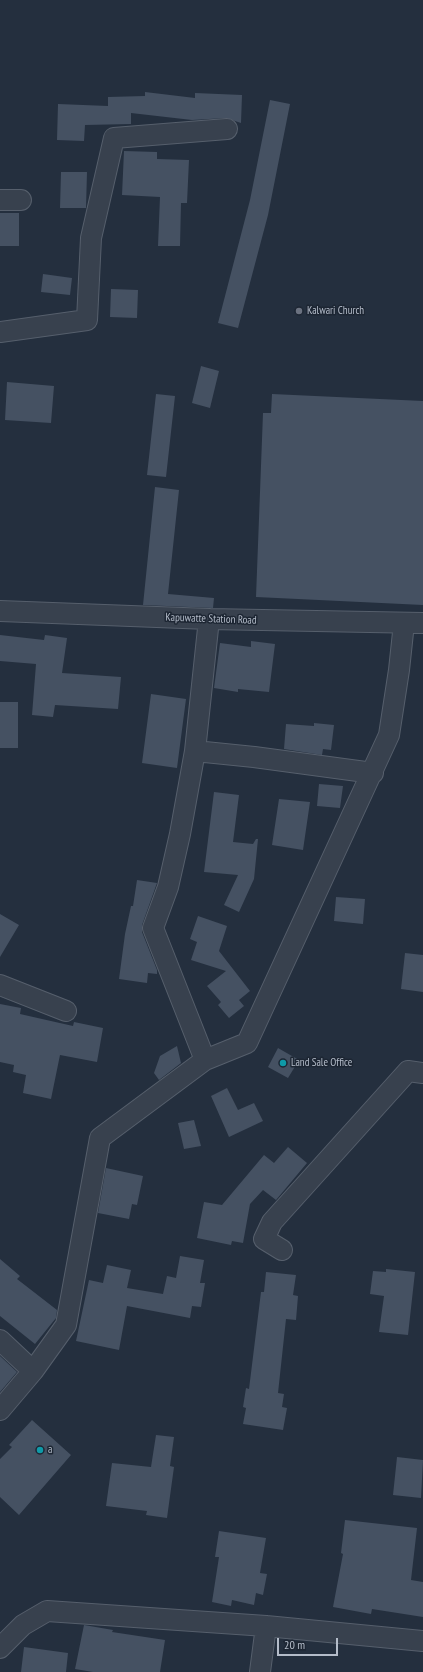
<!DOCTYPE html>
<style>
body{margin:0}
#map{position:relative;width:423px;height:1672px;overflow:hidden;background:#242f3e;font-family:"PT Sans Narrow",sans-serif}
canvas{display:block}
.scale{position:absolute;left:277px;top:1638px;width:61px;height:18px;box-sizing:border-box;border:2px solid #b4bcc9;border-top:0;padding-left:5px;font-size:12px;line-height:14px;white-space:nowrap;color:#b4bcc9;-webkit-text-stroke:3px #1d2633;paint-order:stroke}
</style>
<div id="map">
<canvas width="423" height="1672"></canvas>
<div class="scale">20 m</div>
</div>
<script>
const c = document.querySelector('canvas').getContext('2d');
c.lineJoin = 'round';
function fillPath(path, color) {
  c.fillStyle = color;
  c.fill(path, 'evenodd');
}
function shape(rows) {
  const path = new Path2D();
  for (const r of rows) {
    path.moveTo(r[0], r[1]);
    for (let i = 2; i < r.length; i += 2) path.lineTo(r[i], r[i + 1]);
  }
  return path;
}
function strokePath(path, color, width, dash) {
  c.strokeStyle = color;
  c.lineWidth = width;
  c.lineCap = dash ? 'butt' : 'round';
  c.setLineDash(dash || []);
  c.stroke(path);
}
function drawText(font, color, halo, rows, align = 'center') {
  c.font = font + ' "PT Sans Narrow",sans-serif';
  c.lineWidth = 3;
  c.setLineDash([]);
  c.textBaseline = 'middle';
  c.strokeStyle = halo;
  c.fillStyle = color;
  for (const [text, x, y, turn = 0] of rows) {
    c.save();
    c.translate(x, y);
    c.rotate((+turn || 0) * Math.PI / 180);
    c.textAlign = isNaN(turn) ? turn : align;
    if (halo) c.strokeText(text, 0, 0);
    c.fillText(text, 0, 0);
    c.restore();
  }
}
const building = shape([
 [145,92,195,98,195,93,242,95,241,123,226,118,192,120,131,113,131,124,85,125,84,141,57,140,58,104,108,106,108,97,145,96],
 [270,100,290,104,268,215,238,328,218,323,250,200],
 [124,151,157,152,157,159,189,160,187,203,181,203,180,246,158,246,160,197,122,195],
 [61,172,87,172,86,208,60,208],
 [0,213,19,213,19,246,0,246],
 [43,274,72,278,70,295,41,292],
 [111,289,138,290,137,318,110,317],
 [201,366,219,371,210,408,192,403],
 [7,382,54,386,51,423,5,420],
 [156,394,175,396,166,477,147,475],
 [272,394,423,401,423,605,256,597,263,413,271,413],
 [155,487,179,490,168,594,214,598,213,608,143,605],
 [0,635,44,640,45,635,67,638,62,673,121,677,118,709,55,705,53,717,32,715,36,664,0,661],
 [251,641,275,644,269,692,238,689,238,692,214,688,220,643,251,647],
 [151,694,186,699,177,768,142,763],
 [0,702,18,702,18,748,0,748],
 [314,723,334,725,331,750,323,749,322,755,284,749,286,724,314,726],
 [319,784,343,786,340,808,317,806],
 [214,792,239,795,233,842,253,844,256,839,258,839,254,879,239,912,224,905,238,875,204,872],
 [279,799,310,802,303,850,272,845],
 [137,880,157,883,142,925,142,932,157,970,157,974,148,973,147,983,119,979,125,934,131,906,133,906],
 [336,897,365,899,363,924,334,921],
 [0,914,19,925,0,957],
 [198,916,227,926,219,951,250,991,239,1000,244,1006,229,1018,218,1005,221,1002,207,986,226,971,191,960,197,942,190,939],
 [405,953,423,955,423,992,401,989],
 [0,1004,21,1008,20,1014,73,1026,74,1022,103,1028,97,1062,60,1055,51,1099,23,1093,26,1075,13,1072,14,1065,0,1062],
 [177,1046,181,1063,159,1080,154,1073,160,1056],
 [278,1048,299,1060,288,1078,268,1067],
 [227,1088,238,1110,254,1103,263,1121,229,1137,211,1096],
 [194,1120,201,1146,184,1149,178,1123],
 [288,1147,307,1163,276,1200,263,1190,250,1204,243,1243,232,1241,231,1245,197,1238,204,1202,222,1205,264,1155,274,1163],
 [106,1168,143,1176,137,1205,132,1204,129,1219,98,1213],
 [180,1256,204,1260,200,1283,205,1283,201,1307,192,1306,190,1318,127,1306,119,1350,76,1341,89,1280,103,1283,107,1265,131,1270,127,1288,163,1294,167,1276,176,1278],
 [0,1259,20,1276,17,1279,57,1310,56,1318,35,1344,0,1316],
 [386,1269,415,1272,408,1335,379,1332,384,1296,370,1294,373,1271,386,1272],
 [266,1272,296,1275,293,1295,298,1296,296,1320,286,1319,278,1393,284,1394,282,1407,287,1408,283,1430,243,1424,246,1408,243,1407,246,1388,249,1389,261,1292,264,1292],
 [0,1356,17,1372,0,1392],
 [32,1420,71,1455,19,1515,0,1497,0,1459,12,1447,9,1445],
 [156,1435,174,1437,170,1466,174,1467,167,1518,146,1515,147,1511,106,1506,112,1463,151,1467],
 [397,1457,423,1460,421,1498,393,1495],
 [345,1520,417,1528,411,1580,423,1582,423,1617,372,1609,371,1614,333,1607,343,1554,341,1553],
 [219,1531,266,1538,260,1573,267,1574,263,1595,256,1593,254,1605,232,1600,231,1606,212,1602,219,1557,215,1557],
 [84,1625,113,1630,112,1632,165,1640,160,1672,93,1672,75,1669],
 [24,1647,68,1653,66,1672,21,1672]
]);
const minor = shape([
 [0,200,21,200],
 [0,332,87,320,91,238,114,138,227,129],
 [0,611,209,619,423,623],
 [195,751,254,757,373,773],
 [0,985,66,1011],
 [205,1060,153,928,168,887,180,834,195,751,209,619],
 [282,1250,264,1239,272,1222,408,1071,423,1073],
 [0,1340,33,1371],
 [0,1410,33,1371,66,1325,100,1138,205,1060,247,1043,389,735,399,670,404,623],
 [0,1648,23,1625,47,1611,266,1626,423,1641],
 [260,1672,266,1626]
]);
const markers = [
 [299,311,4,"#6b7280"],
 [283,1063,4,"#0f9aa8"],
 [40,1450,4,"#0f9aa8"]
];
const poiNames = [
 ["Kalwari Church",307,311],
 ["Land Sale Office",291,1063],
 ["a",48,1450]
];
const streetNames = [
 ["Kapuwatte Station Road",211,619,2]
];
fillPath(building, '#455162');
strokePath(minor, '#565f6c', 22);
strokePath(minor, '#38414e', 20);
for (const [x, y, r, color] of markers) {
  const dot = new Path2D();
  dot.arc(x, y, r, 0, 2 * Math.PI);
  c.fillStyle = color;
  c.fill(dot);
  strokePath(dot, '#1d2633', 1.5);
}
drawText('11px', '#b4bcc9', '#1d2633', poiNames, 'left');
drawText('11px', '#b4bcc9', '#1d2633', streetNames);
</script>
